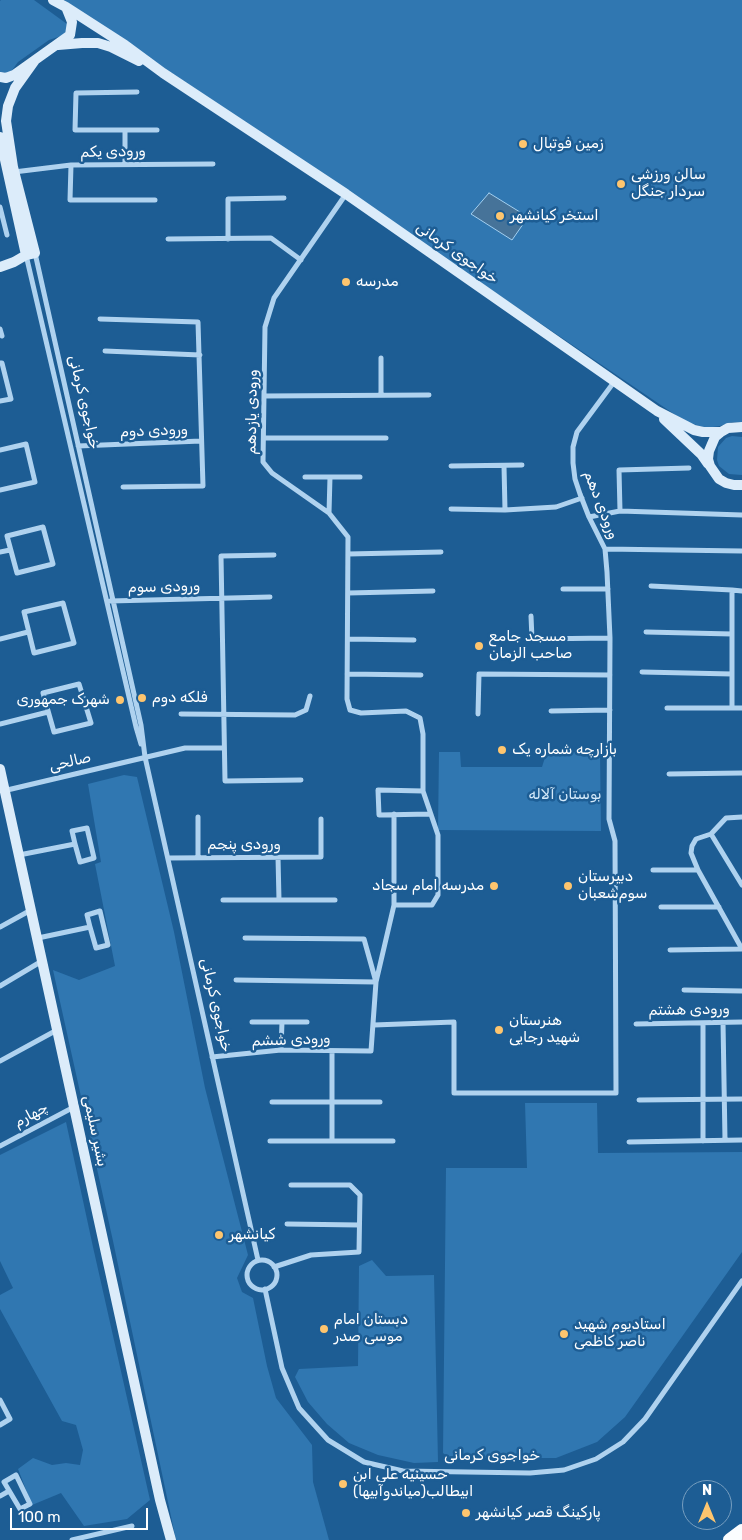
<!DOCTYPE html>
<meta charset="utf-8">
<style>
body{margin:0}
#map{position:relative;width:742px;height:1540px;overflow:hidden;background:#1d5d94;font-family:Rubik,sans-serif}
canvas{display:block}
.north{position:absolute;left:682px;top:1480px;width:50px;height:50px;box-sizing:border-box;background:#1d5d94;border:1px solid #779ebf;border-radius:50%;rotate:0deg;font-size:14px;font-weight:700;line-height:20px;text-align:center;color:#fff}
.north::after{content:'';display:block;margin:auto;width:18px;height:22px;background:#fec56e;clip-path:polygon(50% 0,100% 100%,50% 72%,0 100%)}
.scale{position:absolute;left:10px;top:1508px;width:138px;height:22px;box-sizing:border-box;border:2px solid #fff;border-top:0;padding-left:6px;font-size:15px;line-height:18px;white-space:nowrap;color:#fff;-webkit-text-stroke:4px #1d5d94;paint-order:stroke}
</style>
<div id="map">
<canvas width="742" height="1540"></canvas>
<div class="north">N</div>
<div class="scale">100 m</div>
</div>
<script>
const c = document.querySelector('canvas').getContext('2d');
c.lineJoin = 'round';
function fillPath(path, color) {
  c.fillStyle = color;
  c.fill(path, 'evenodd');
}
function shape(rows) {
  const path = new Path2D();
  for (const r of rows) {
    if (r.length === 3) {
      path.moveTo(r[0] + r[2], r[1]);
      path.arc(r[0], r[1], r[2], 0, 2 * Math.PI);
      continue;
    }
    path.moveTo(r[0], r[1]);
    for (let i = 2; i < r.length; i += 2) path.lineTo(r[i], r[i + 1]);
  }
  return path;
}
function strokePath(path, color, width, dash) {
  c.strokeStyle = color;
  c.lineWidth = width;
  c.lineCap = dash ? 'butt' : 'round';
  c.setLineDash(dash || []);
  c.stroke(path);
}
function drawText(font, color, halo, rows, align = 'center') {
  c.font = font + ' Rubik,Cairo,sans-serif';
  c.lineWidth = 5;
  c.setLineDash([]);
  c.textBaseline = 'middle';
  c.strokeStyle = halo;
  c.fillStyle = color;
  for (const [text, x, y, turn = 0] of rows) {
    c.save();
    c.translate(x, y);
    c.rotate((+turn || 0) * Math.PI / 180);
    c.textAlign = isNaN(turn) ? turn : align;
    if (halo) c.strokeText(text, 0, 0);
    c.fillText(text, 0, 0);
    c.restore();
  }
}
const green = shape([
 [1,0,34,0,67,24,68,27,64,35,49,40,18,62,10,73,7,73,0,72,0,1],
 [64,0,742,0,742,422,732,422,720,426,706,428,687,422,677,416],
 [732,436,742,437,742,475,729,474,719,466,717,460,718,447,726,438],
 [547,751,600,753,601,831,438,830,439,752,460,752,461,767,542,767],
 [124,775,137,777,174,932,205,1088,248,1255,237,1278,242,1292,253,1298,267,1366,276,1398,312,1445,313,1482,329,1540,176,1540,113,1241,53,970,79,980,115,966,95,864,101,862,88,784],
 [525,1103,597,1103,598,1153,742,1152,742,1252,625,1417,597,1442,556,1458,449,1458,443,1453,446,1168,527,1168],
 [66,1122,93,1247,150,1500,127,1519,84,1526,61,1493,32,1505,18,1469,33,1458,52,1465,66,1463,80,1465,83,1450,76,1425,62,1421,0,1309,0,1295,13,1288,0,1261,0,1155],
 [372,1260,386,1276,434,1275,438,1462,414,1463,378,1455,349,1443,327,1424,308,1402,295,1377,299,1369,358,1366,359,1266]
]);
const water = shape([
 [489,193,528,217,512,240,471,214,489,193]
]);
const minor = shape([
 [137,92,76,93,75,130,157,130],
 [125,164,125,130],
 [71,165,70,200,155,200],
 [14,172,71,165,213,164],
 [346,194,274,298,265,327,263,462,272,473,329,513,348,537,347,699,350,710,361,713,406,711,420,718,423,734,423,791],
 [0,207,7,235],
 [168,239,271,238,301,260],
 [228,239,228,199,284,198],
 [35,253,141,725,145,757,258,1260],
 [26,255,136,727,141,744],
 [100,319,198,322,203,486,123,487],
 [0,329,2,336],
 [105,351,200,355],
 [381,358,381,395],
 [0,363,2,363,11,399,0,401],
 [264,396,429,395],
 [264,438,386,438],
 [78,446,201,441],
 [0,450,26,444,35,482,0,490],
 [451,466,522,465],
 [504,466,505,510],
 [305,477,360,477],
 [451,509,505,510,556,507,582,498],
 [620,511,619,470,689,468],
 [329,513,330,477],
 [589,517,620,511,742,515],
 [43,527,53,564,17,573,7,536,43,527],
 [605,549,742,551],
 [0,552,10,550],
 [348,554,441,552],
 [274,555,221,556,225,781,301,780],
 [651,586,732,590],
 [563,589,608,589],
 [348,593,433,591],
 [110,601,270,597],
 [63,603,74,643,34,653,24,612,63,603],
 [531,616,532,639,610,638],
 [646,632,732,634],
 [0,639,28,632],
 [348,639,414,640],
 [642,672,732,674],
 [347,674,421,675],
 [79,684,91,723,54,732,43,693,79,684],
 [667,708,742,708],
 [732,708,732,590,742,591],
 [551,711,610,710],
 [181,714,295,715,306,710,310,696],
 [478,714,479,674,610,675],
 [0,724,48,712],
 [669,774,742,773],
 [3,791,185,748,224,748],
 [711,834,742,885],
 [19,855,75,844,72,831,87,828,94,858,80,862,75,844],
 [278,857,279,900],
 [168,858,321,857,321,819],
 [198,858,198,817],
 [653,870,698,870],
 [223,900,335,900],
 [394,905,432,905,438,895,438,835,423,791,378,790,379,815,430,814],
 [661,907,719,907],
 [0,927,31,910],
 [38,938,90,927,87,915,100,911,108,945,96,948,90,927],
 [670,950,742,949,698,870,691,853,692,846,696,839,711,834,726,818,742,817],
 [236,980,376,982,364,939,245,938],
 [0,986,42,961],
 [684,990,742,991],
 [252,1022,307,1022],
 [723,1022,725,1140],
 [703,1023,703,1141],
 [636,1024,742,1022],
 [374,1025,454,1022,454,1093,616,1093,615,841,609,819,610,638,607,572,605,549,589,517,580,494,575,479,573,463,573,447,577,432,614,382],
 [281,1050,282,1022],
 [212,1057,281,1050,371,1051,376,982,394,905,394,814],
 [0,1061,57,1030],
 [639,1100,742,1099],
 [272,1102,380,1102],
 [270,1141,393,1141],
 [332,1141,332,1051],
 [629,1142,742,1140],
 [0,1146,74,1107],
 [287,1224,359,1225],
 [262,1275,15],
 [274,1267,311,1255,359,1252,360,1195,350,1185,291,1185],
 [265,1289,282,1368,299,1408,328,1440,364,1462,403,1471,530,1473,564,1470,596,1459,623,1442,645,1419,742,1281],
 [0,1400,10,1419,0,1425],
 [16,1475,30,1504,20,1509,4,1482,16,1475],
 [0,1496,9,1491],
 [72,1540,132,1526]
]);
const secondary = shape([
 [66,7,125,45,163,73,346,194,657,411,694,430,703,432,721,432],
 [58,45,82,43,98,43,111,47,139,61],
 [0,77,6,78,14,75,70,35,72,22,66,7,53,0],
 [0,137,26,255],
 [0,267,14,262,26,255,35,253,13,167,6,121,8,106,15,88,35,60],
 [664,419,701,454,708,464],
 [742,427,728,428,721,432,715,437,709,451,708,459,710,466,719,479,726,483,734,485,742,485],
 [0,769,160,1500,171,1540]
]);
const trunk = shape([
 [730,1540,742,1531]
]);
const markers = [
 [523,144,5,"#fec56e"],
 [621,184,5,"#fec56e"],
 [500,216,5,"#fec56e"],
 [346,282,5,"#fec56e"],
 [479,646,5,"#fec56e"],
 [142,698,5,"#fec56e"],
 [120,700,5,"#fec56e"],
 [502,750,5,"#fec56e"],
 [494,886,5,"#fec56e"],
 [568,886,5,"#fec56e"],
 [499,1030,5,"#fec56e"],
 [219,1235,5,"#fec56e"],
 [324,1329,5,"#fec56e"],
 [564,1334,5,"#fec56e"],
 [343,1484,5,"#fec56e"],
 [466,1513,5,"#fec56e"]
];
const poiNames = [
 ["زمین فوتبال",533,144],
 ["سالن ورزشی",631,175],
 ["سردار جنگل",631,192],
 ["استخر کیانشهر",510,216],
 ["مدرسه",356,282],
 ["مسجد جامع",489,637],
 ["صاحب الزمان",489,654],
 ["فلکه دوم",152,698],
 ["شهرک جمهوری",110,700,"right"],
 ["بازارچه شماره یک",512,750],
 ["دبیرستان",578,877],
 ["سوم‌شعبان",578,894],
 ["مدرسه امام سجاد",484,886,"right"],
 ["هنرستان",509,1021],
 ["شهید رجایی",509,1038],
 ["کیانشهر",229,1235],
 ["دبستان امام",334,1320],
 ["موسی صدر",334,1337],
 ["استادیوم شهید",574,1325],
 ["ناصر کاظمی",574,1342],
 ["حسینیه علی ابن",353,1475],
 ["ابیطالب(میاندوآبیها)",353,1492],
 ["پارکینگ قصر کیانشهر",476,1513]
];
const streetNames = [
 ["ورودی یکم",113,152,-1],
 ["خواجوی کرمانی",457,253,35],
 ["خواجوی کرمانی",84,402,77],
 ["ورودی یازدهم",252,412,-89],
 ["ورودی دوم",154,431,-2],
 ["ورودی دهم",601,505,69],
 ["ورودی سوم",164,587,-1],
 ["صالحی",70,762,-13],
 ["ورودی پنجم",244,845],
 ["خواجوی کرمانی",216,1005,77],
 ["ورودی هشتم",689,1010,-1],
 ["ورودی ششم",291,1040,-2],
 ["چهارم",31,1115,-28],
 ["بشیر سلیمی",95,1131,78],
 ["خواجوی کرمانی",492,1456]
];
const parkNames = [
 ["بوستان آلاله",565,795]
];
fillPath(green, '#3077b1');
fillPath(water, '#467399');
strokePath(water, '#a2cff0', 1);
strokePath(minor, '#afd2ef', 5);
strokePath(secondary, '#dcecfa', 10);
strokePath(trunk, '#fbfdff', 14);
for (const [x, y, r, color] of markers) {
  const dot = new Path2D();
  dot.arc(x, y, r, 0, 2 * Math.PI);
  c.fillStyle = color;
  c.fill(dot);
  strokePath(dot, '#1d5d94', 2);
}
drawText('15px', '#fff', '#1d5d94', poiNames, 'left');
drawText('15px', '#fff', '#1d5d94', streetNames);
drawText('15px', '#d5eafa', '#1d5d94', parkNames);
</script>
